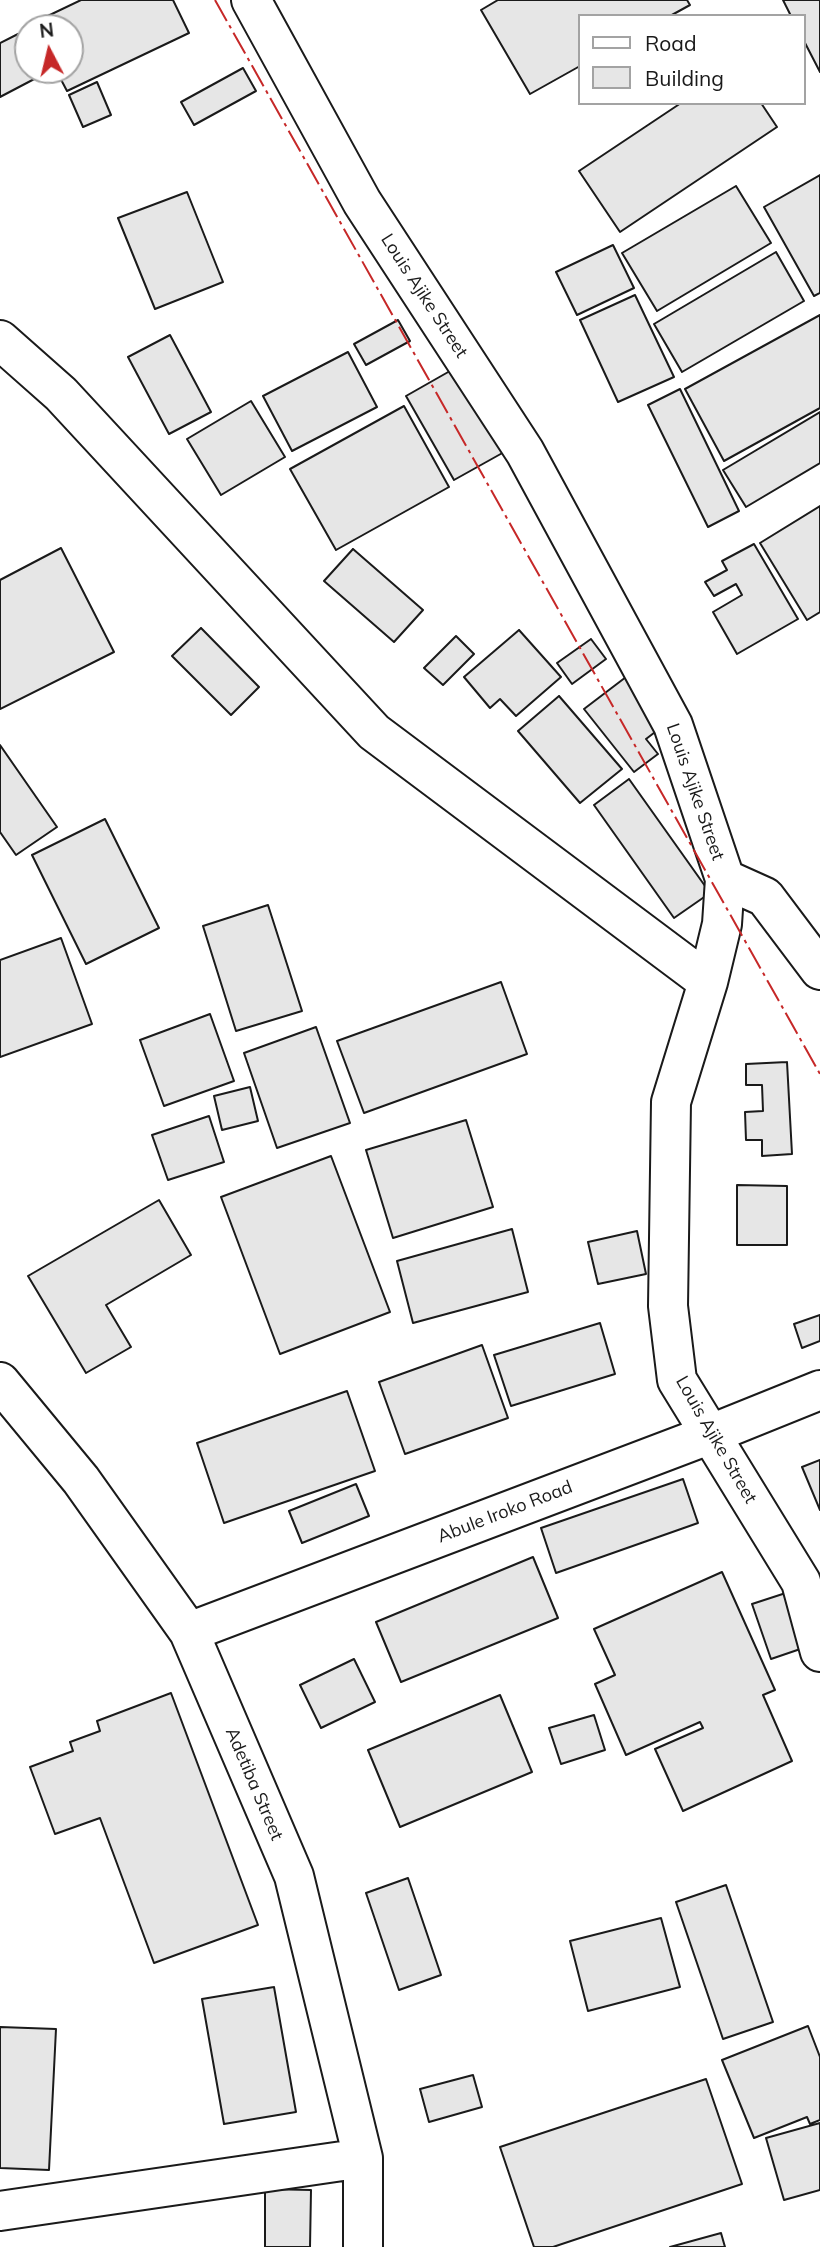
<!DOCTYPE html>
<style>
body{margin:0}
#map{position:relative;width:820px;height:2247px;overflow:hidden;background:#fff;font-family:Mulish,sans-serif}
canvas{display:block}
.legend{position:absolute;left:578px;top:14px;width:228px;height:91px;box-sizing:border-box;background:#fff;border:2px solid #a3a3a3;margin:0;padding:9px 12px;list-style:none;font-size:21px;color:#1a1a1a}
.legend li{display:flex;align-items:center;gap:14px;height:35px}
.legend b{width:35px;border:2px solid #a3a3a3}
.north{position:absolute;left:14px;top:14px;width:70px;height:70px;box-sizing:border-box;background:#fff;border:2px solid #a3a3a3;border-radius:50%;rotate:353deg;font-size:19px;font-weight:700;line-height:28px;text-align:center;color:#1a1a1a}
.north::after{content:'';display:block;margin:auto;width:24px;height:32px;background:#c62828;clip-path:polygon(50% 0,100% 100%,50% 72%,0 100%)}
</style>
<div id="map">
<canvas width="820" height="2247"></canvas>
<ul class="legend">
<li><b style="height:9px;background:#fff"></b>Road</li>
<li><b style="height:19px;background:#e6e6e6"></b>Building</li>
</ul>
<div class="north">N</div>
</div>
<script>
const c = document.querySelector('canvas').getContext('2d');
c.lineJoin = 'round';
function fillPath(path, color) {
  c.fillStyle = color;
  c.fill(path, 'evenodd');
}
function shape(rows) {
  const path = new Path2D();
  for (const r of rows) {
    path.moveTo(r[0], r[1]);
    for (let i = 2; i < r.length; i += 2) path.lineTo(r[i], r[i + 1]);
  }
  return path;
}
function strokePath(path, color, width, dash) {
  c.strokeStyle = color;
  c.lineWidth = width;
  c.lineCap = dash ? 'butt' : 'round';
  c.setLineDash(dash || []);
  c.stroke(path);
}
function drawText(font, color, halo, rows, align = 'center') {
  c.font = font + ' Mulish,sans-serif';
  c.lineWidth = 5;
  c.setLineDash([]);
  c.textBaseline = 'middle';
  c.strokeStyle = halo;
  c.fillStyle = color;
  for (const [text, x, y, turn = 0] of rows) {
    c.save();
    c.translate(x, y);
    c.rotate((+turn || 0) * Math.PI / 180);
    c.textAlign = isNaN(turn) ? turn : align;
    if (halo) c.strokeText(text, 0, 0);
    c.fillText(text, 0, 0);
    c.restore();
  }
}
const building = shape([
 [81,0,173,0,189,33,67,91,56,70,70,70,70,28,35,28,33,23,81,0],
 [498,0,687,0,690,5,670,16,580,16,580,66,530,94,481,10,498,0],
 [783,0,820,0,820,72,804,41,804,16,791,16,783,0],
 [18,34,28,53,28,70,37,70,40,76,0,97,0,43,18,34],
 [243,68,256,91,194,125,181,102,243,68],
 [97,82,111,115,83,127,69,95,97,82],
 [681,103,761,103,777,127,620,232,579,171,681,103],
 [820,175,820,293,814,296,764,207,820,175],
 [736,186,771,243,657,311,622,253,736,186],
 [187,192,223,282,155,309,118,218,187,192],
 [613,245,634,288,577,315,556,272,613,245],
 [776,252,804,301,682,372,654,324,776,252],
 [635,295,674,377,618,402,580,320,635,295],
 [820,315,820,408,724,461,685,389,820,315],
 [398,320,410,341,366,365,354,344,398,320],
 [170,335,211,412,169,434,128,357,170,335],
 [348,352,377,407,292,451,263,396,348,352],
 [457,367,506,451,454,480,406,396,457,367],
 [680,389,739,511,708,527,648,405,680,389],
 [251,401,285,457,221,495,187,439,251,401],
 [404,406,449,487,336,550,290,469,404,406],
 [820,412,820,463,746,507,723,470,820,412],
 [820,506,820,612,807,620,760,543,820,506],
 [754,544,798,619,737,654,713,612,742,595,736,584,714,596,705,582,727,570,722,561,754,544],
 [61,548,114,652,0,709,0,580,61,548],
 [353,549,423,610,394,642,324,581,353,549],
 [201,628,259,687,231,715,172,656,201,628],
 [519,630,561,677,516,716,500,699,490,708,464,677,519,630],
 [456,636,474,654,443,685,424,668,456,636],
 [591,639,606,659,572,684,557,663,591,639],
 [626,677,663,726,646,739,658,754,634,772,584,709,626,677],
 [559,696,622,769,580,803,518,731,559,696],
 [0,745,57,827,16,855,0,832,0,745],
 [629,779,710,893,674,918,594,805,629,779],
 [105,819,159,928,86,964,32,855,105,819],
 [268,905,302,1011,236,1031,203,926,268,905],
 [61,938,92,1024,0,1057,0,960,61,938],
 [501,982,527,1054,364,1113,337,1041,501,982],
 [210,1014,234,1081,164,1106,140,1040,210,1014],
 [316,1027,350,1123,277,1148,244,1053,316,1027],
 [787,1062,792,1154,762,1156,762,1140,746,1140,745,1112,763,1111,762,1085,746,1085,746,1064,787,1062],
 [250,1087,258,1121,222,1130,214,1096,250,1087],
 [209,1116,224,1162,168,1180,152,1135,209,1116],
 [466,1120,493,1207,393,1238,366,1150,466,1120],
 [331,1156,390,1312,280,1354,221,1197,331,1156],
 [737,1185,787,1186,787,1245,737,1245,737,1185],
 [159,1200,191,1255,106,1305,131,1347,86,1373,28,1276,159,1200],
 [512,1229,528,1292,413,1323,397,1261,512,1229],
 [637,1231,646,1274,598,1284,588,1242,637,1231],
 [820,1315,820,1341,802,1348,794,1324,820,1315],
 [600,1323,615,1374,511,1406,494,1355,600,1323],
 [482,1345,508,1418,405,1454,379,1382,482,1345],
 [347,1391,375,1471,224,1523,197,1443,347,1391],
 [820,1460,820,1510,802,1467,820,1460],
 [683,1479,698,1523,556,1573,541,1528,683,1479],
 [356,1484,369,1516,302,1543,289,1511,356,1484],
 [533,1557,558,1618,401,1682,376,1622,533,1557],
 [722,1572,775,1690,763,1695,792,1761,683,1811,655,1749,703,1728,700,1722,626,1755,595,1684,615,1675,594,1629,722,1572],
 [798,1589,815,1644,771,1659,752,1604,798,1589],
 [354,1659,375,1702,321,1728,300,1685,354,1659],
 [171,1693,258,1925,154,1963,100,1818,55,1834,30,1767,73,1751,70,1742,100,1731,97,1721,171,1693],
 [500,1695,532,1772,400,1827,368,1750,500,1695],
 [594,1715,605,1750,561,1764,549,1728,594,1715],
 [408,1878,441,1975,399,1990,366,1893,408,1878],
 [726,1885,773,2022,723,2039,676,1902,726,1885],
 [661,1918,680,1987,588,2011,570,1941,661,1918],
 [274,1987,296,2112,224,2124,202,1999,274,1987],
 [808,2026,820,2057,820,2120,810,2124,807,2117,754,2138,722,2060,808,2026],
 [0,2027,56,2029,49,2170,0,2168,0,2027],
 [473,2075,482,2107,429,2122,420,2089,473,2075],
 [706,2079,742,2184,553,2247,534,2247,500,2147,706,2079],
 [820,2123,820,2190,784,2200,766,2138,820,2123],
 [265,2189,311,2190,310,2247,265,2247,265,2189],
 [721,2233,725,2247,670,2247,721,2233]
]);
const minor = shape([
 [251,0,362,202,525,452,673,725,725,879,722,924,708,982,671,1102,668,1306,677,1380,801,1582,820,1652],
 [0,340,61,394,374,732,708,982],
 [725,879,765,897,820,970],
 [0,1382,81,1480,189,1632,294,1876,363,2158,363,2247],
 [189,1632,711,1434,820,1390],
 [0,2211,363,2158]
]);
const power = shape([
 [215,0,820,1074]
]);
const streetNames = [
 ["Louis Ajike Street",424,296,57],
 ["Louis Ajike Street",695,792,71],
 ["Louis Ajike Street",716,1440,60],
 ["Abule Iroko Road",505,1512,-21],
 ["Adetiba Street",254,1784,67]
];
fillPath(building, '#e6e6e6');
strokePath(building, '#1a1a1a', 2);
strokePath(minor, '#1a1a1a', 42);
strokePath(minor, '#fff', 38);
strokePath(power, '#c62828', 2, [24, 5, 3.5, 5]);
drawText('18px', '#1a1a1a', '#fff', streetNames);
</script>
